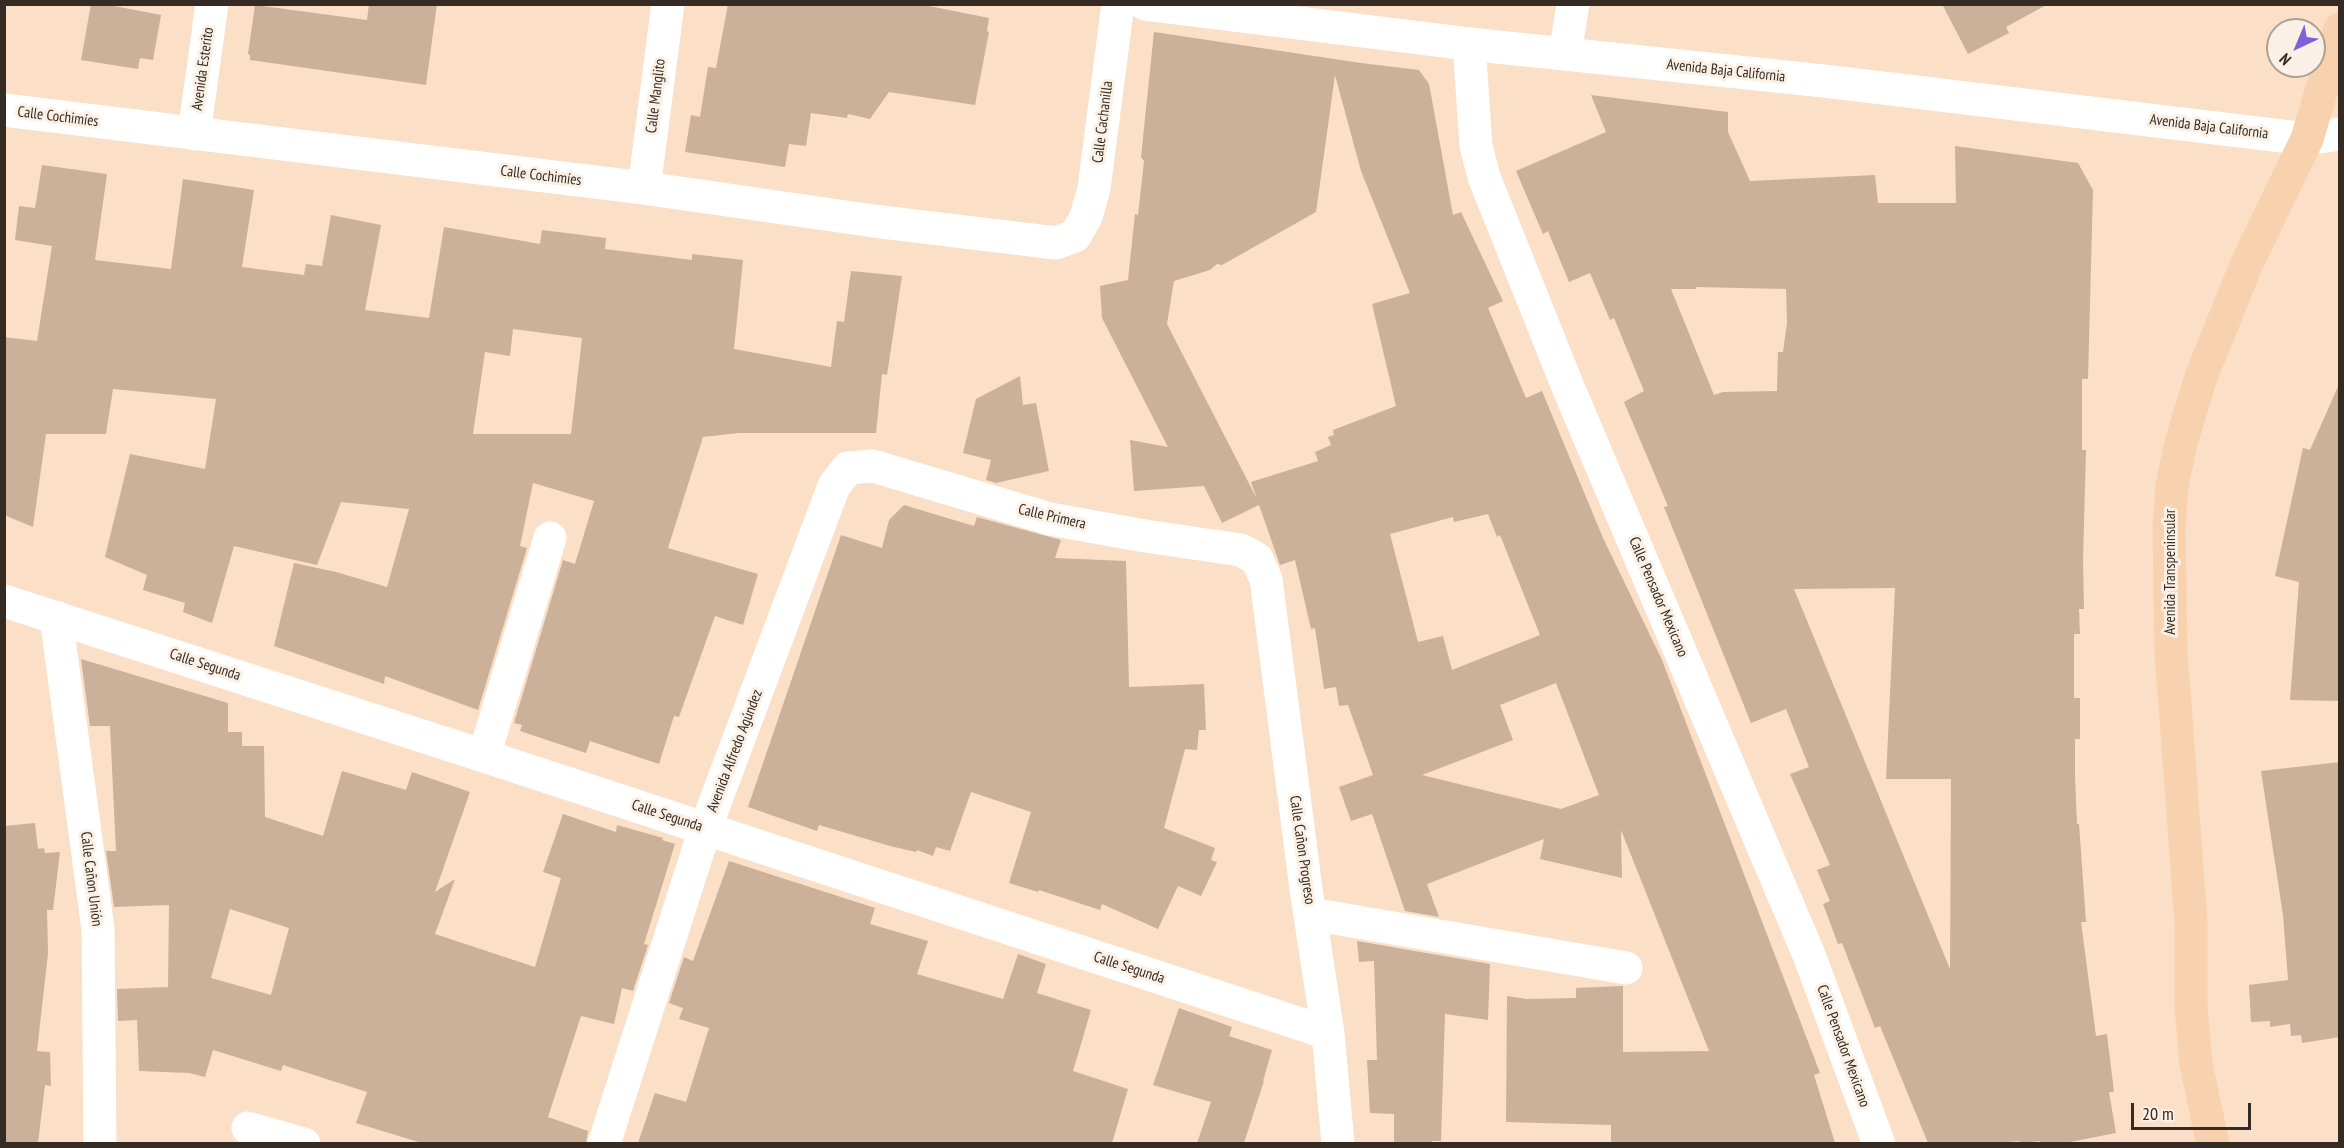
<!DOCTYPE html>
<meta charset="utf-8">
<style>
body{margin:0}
#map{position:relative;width:2344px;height:1148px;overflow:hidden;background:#fbdfc7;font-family:"PT Sans Narrow",sans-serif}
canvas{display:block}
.frame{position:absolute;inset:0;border:6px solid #352b22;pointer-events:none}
.north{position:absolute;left:2266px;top:18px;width:60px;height:60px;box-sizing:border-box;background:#fbf0e6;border:2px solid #aca198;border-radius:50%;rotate:224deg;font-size:16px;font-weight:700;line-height:24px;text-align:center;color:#352b22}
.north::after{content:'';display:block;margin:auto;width:21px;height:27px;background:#8060da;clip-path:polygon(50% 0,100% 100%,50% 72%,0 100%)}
.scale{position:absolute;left:2131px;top:1103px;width:120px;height:27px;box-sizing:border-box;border:3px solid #352b22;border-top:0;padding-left:8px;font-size:18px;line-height:21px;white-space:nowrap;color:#352b22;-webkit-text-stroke:4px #fbf0e6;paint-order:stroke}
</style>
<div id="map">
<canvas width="2344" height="1148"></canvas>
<div class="frame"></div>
<div class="north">N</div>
<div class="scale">20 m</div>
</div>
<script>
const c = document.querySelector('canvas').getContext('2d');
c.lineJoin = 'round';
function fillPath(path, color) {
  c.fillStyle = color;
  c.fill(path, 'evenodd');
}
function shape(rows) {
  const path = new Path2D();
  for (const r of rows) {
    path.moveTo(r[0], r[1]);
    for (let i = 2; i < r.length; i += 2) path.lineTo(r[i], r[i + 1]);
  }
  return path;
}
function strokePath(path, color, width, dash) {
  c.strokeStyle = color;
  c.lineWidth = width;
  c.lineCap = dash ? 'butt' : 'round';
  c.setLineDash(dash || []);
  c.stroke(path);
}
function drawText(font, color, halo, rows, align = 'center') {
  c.font = font + ' "PT Sans Narrow",sans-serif';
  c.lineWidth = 6;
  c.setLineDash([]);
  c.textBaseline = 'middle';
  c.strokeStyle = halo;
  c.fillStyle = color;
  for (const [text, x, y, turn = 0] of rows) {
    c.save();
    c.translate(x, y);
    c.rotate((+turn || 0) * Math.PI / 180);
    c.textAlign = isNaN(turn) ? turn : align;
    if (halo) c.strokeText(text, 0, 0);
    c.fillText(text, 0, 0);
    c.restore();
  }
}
const building = shape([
 [91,4,104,4,161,15,153,60,140,58,138,69,81,60],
 [369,4,437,4,426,85,250,60,250,55,248,54,255,5,367,20],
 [728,4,919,4,989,18,987,31,989,32,975,105,889,92,870,119,848,114,847,118,811,113,806,146,789,144,785,167,685,152,691,115,700,117,708,67,716,68],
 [1942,4,2048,4,2006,27,2009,33,1968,54],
 [1154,32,1361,63,1419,70,1429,84,1453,215,1461,212,1503,301,1488,308,1526,398,1542,391,1603,538,1662,660,1820,1073,1814,1075,1835,1143,1611,1143,1611,1125,1506,1122,1507,996,1527,999,1576,998,1576,988,1623,986,1623,1052,1709,1051,1621,830,1622,878,1540,859,1544,839,1427,884,1439,917,1405,911,1372,814,1351,821,1339,787,1373,775,1348,705,1339,706,1336,687,1324,689,1315,628,1311,629,1295,560,1280,565,1259,505,1222,523,1204,486,1134,491,1130,440,1168,447,1102,318,1100,286,1128,280,1135,214,1138,215,1144,161,1141,157],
 [1335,75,1361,171,1410,293,1372,304,1396,406,1333,430,1334,435,1328,437,1331,445,1315,452,1318,461,1251,482,1257,499,1167,324,1174,281,1210,270,1217,264,1222,265,1316,212],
 [1488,514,1497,537,1500,535,1540,635,1452,670,1443,636,1418,642,1390,534,1453,517,1454,522],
 [1556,683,1599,795,1561,809,1422,775,1513,740,1500,705],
 [1591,95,1728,112,1728,132,1750,181,1875,175,1878,203,1956,203,1955,146,2078,163,2093,190,2088,379,2082,379,2082,450,2086,450,2083,560,2084,609,2079,609,2080,634,2074,634,2074,698,2080,698,2080,739,2075,739,2075,776,2077,824,2079,824,2086,922,2081,922,2096,1036,2107,1034,2114,1092,2109,1092,2116,1133,2065,1143,2040,1143,2040,1141,2020,1143,2019,1141,1997,1143,1928,1143,1880,1026,1875,1028,1842,943,1838,944,1823,904,1830,901,1817,870,1830,865,1790,774,1809,767,1786,709,1751,723,1664,507,1668,506,1624,402,1644,391,1614,318,1610,320,1590,273,1569,282,1548,231,1543,234,1516,171,1606,132],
 [1696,287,1786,289,1787,323,1783,352,1778,352,1777,391,1723,392,1714,395,1671,289,1696,289],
 [1895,588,1886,779,1951,779,1950,969,1794,589],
 [42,165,107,174,95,260,171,269,183,179,254,190,242,267,304,275,306,264,322,266,331,215,381,225,365,310,429,318,444,227,540,244,542,230,606,238,605,249,692,260,692,254,743,260,734,349,831,367,837,321,844,322,851,271,902,276,887,375,882,374,876,433,739,433,703,437,668,548,758,574,743,625,715,616,679,717,674,716,659,764,590,741,586,753,520,731,522,725,514,723,563,560,575,564,594,501,533,483,520,546,527,548,478,710,385,676,384,684,274,646,294,563,336,572,387,587,409,509,341,502,317,565,234,546,212,623,183,612,185,603,143,590,147,575,105,557,130,454,205,469,216,399,113,389,106,434,46,434,33,527,4,515,4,337,37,341,52,246,15,240,19,206,35,208],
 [513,329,582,338,571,434,473,434,485,352,510,356],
 [1020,376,1023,405,1036,403,1049,471,996,483,986,480,991,460,963,453,976,399],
 [2340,382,2340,701,2290,700,2299,582,2275,576,2303,448,2310,450],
 [904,505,974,526,977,517,1061,540,1055,558,1126,561,1129,687,1204,684,1206,730,1199,730,1197,750,1185,749,1164,828,1215,848,1211,860,1217,862,1201,896,1178,886,1158,929,1102,904,1100,910,1039,890,1038,892,1009,883,1031,812,971,792,950,851,936,847,933,856,917,850,916,852,890,846,819,825,817,831,748,807,841,535,882,548,889,520],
 [81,659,228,703,228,732,242,732,242,746,264,746,265,817,323,836,342,771,406,790,412,772,470,792,435,892,455,879,435,934,535,967,561,878,543,872,563,814,616,832,617,825,663,838,662,840,675,844,644,944,648,945,633,991,622,988,614,1024,581,1016,548,1117,588,1131,586,1143,422,1143,356,1123,367,1092,283,1065,281,1071,213,1050,205,1077,189,1073,139,1071,137,1020,118,1021,117,989,168,987,169,905,114,907,106,851,116,851,110,726,90,726],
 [230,909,289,928,271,995,211,978],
 [2340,762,2340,1037,2302,1043,2301,1035,2291,1036,2290,1024,2270,1027,2270,1021,2251,1022,2249,985,2288,980,2283,915,2261,771],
 [35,823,38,849,44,848,45,853,60,852,53,910,47,910,48,953,37,1051,50,1052,51,1086,45,1085,38,1143,4,1143,4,826],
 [729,861,875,908,870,924,928,941,917,974,1003,999,1018,954,1046,964,1037,993,1091,1010,1073,1071,1128,1089,1112,1143,638,1143,655,1093,686,1102,709,1028,679,1019,683,1008,669,1003,684,957,693,961],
 [1357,941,1490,964,1488,1020,1445,1014,1441,1141,1432,1141,1432,1143,1394,1143,1394,1114,1370,1113,1367,1060,1377,1060,1374,961,1359,962],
 [1179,1008,1232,1027,1229,1036,1272,1050,1263,1081,1264,1081,1244,1143,1197,1143,1211,1102,1153,1085]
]);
const minor = shape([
 [1145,4,1469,44,1824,81,2307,139,2340,134],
 [1469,44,1476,146,1484,177,1568,387,1809,955,1879,1144],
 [1565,54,1573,4],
 [4,110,644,188,874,221,1056,243,1075,236,1086,217,1094,188,1118,4],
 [194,134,212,4],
 [644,188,668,4],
 [4,601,484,756,1328,1033],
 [56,617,98,929,100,1144],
 [484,756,550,538],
 [1311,914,1626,968],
 [248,1128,304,1144],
 [604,1144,705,829,834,486,848,468,873,466,1050,519,1145,536,1241,550,1257,559,1266,579,1306,889,1328,1033,1338,1144]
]);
const major = shape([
 [2213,1144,2196,1064,2191,1006,2191,922,2171,651,2169,529,2172,485,2182,439,2201,377,2247,263,2307,139,2340,29]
]);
const streetNames = [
 ["Avenida Esterito",203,69,-82],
 ["Avenida Baja California",1726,71,6],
 ["Calle Manglito",656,96,-83],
 ["Calle Cochimíes",58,117,7],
 ["Calle Cachanilla",1103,122,-83],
 ["Avenida Baja California",2209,127,7],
 ["Calle Cochimíes",541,176,7],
 ["Calle Primera",1052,517,13],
 ["Avenida Transpeninsular",2171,572,-90],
 ["Calle Pensador Mexicano",1658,597,67],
 ["Calle Segunda",205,665,18],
 ["Avenida Alfredo Agúndez",735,751,-69],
 ["Calle Segunda",667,816,18],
 ["Calle Cañon Progreso",1302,850,82],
 ["Calle Cañon Unión",91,879,83],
 ["Calle Segunda",1129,968,18],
 ["Calle Pensador Mexicano",1843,1046,70]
];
fillPath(building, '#cbb19a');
strokePath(minor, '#fff', 33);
strokePath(major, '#f8d1af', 33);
drawText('15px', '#352b22', '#fbf0e6', streetNames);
</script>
